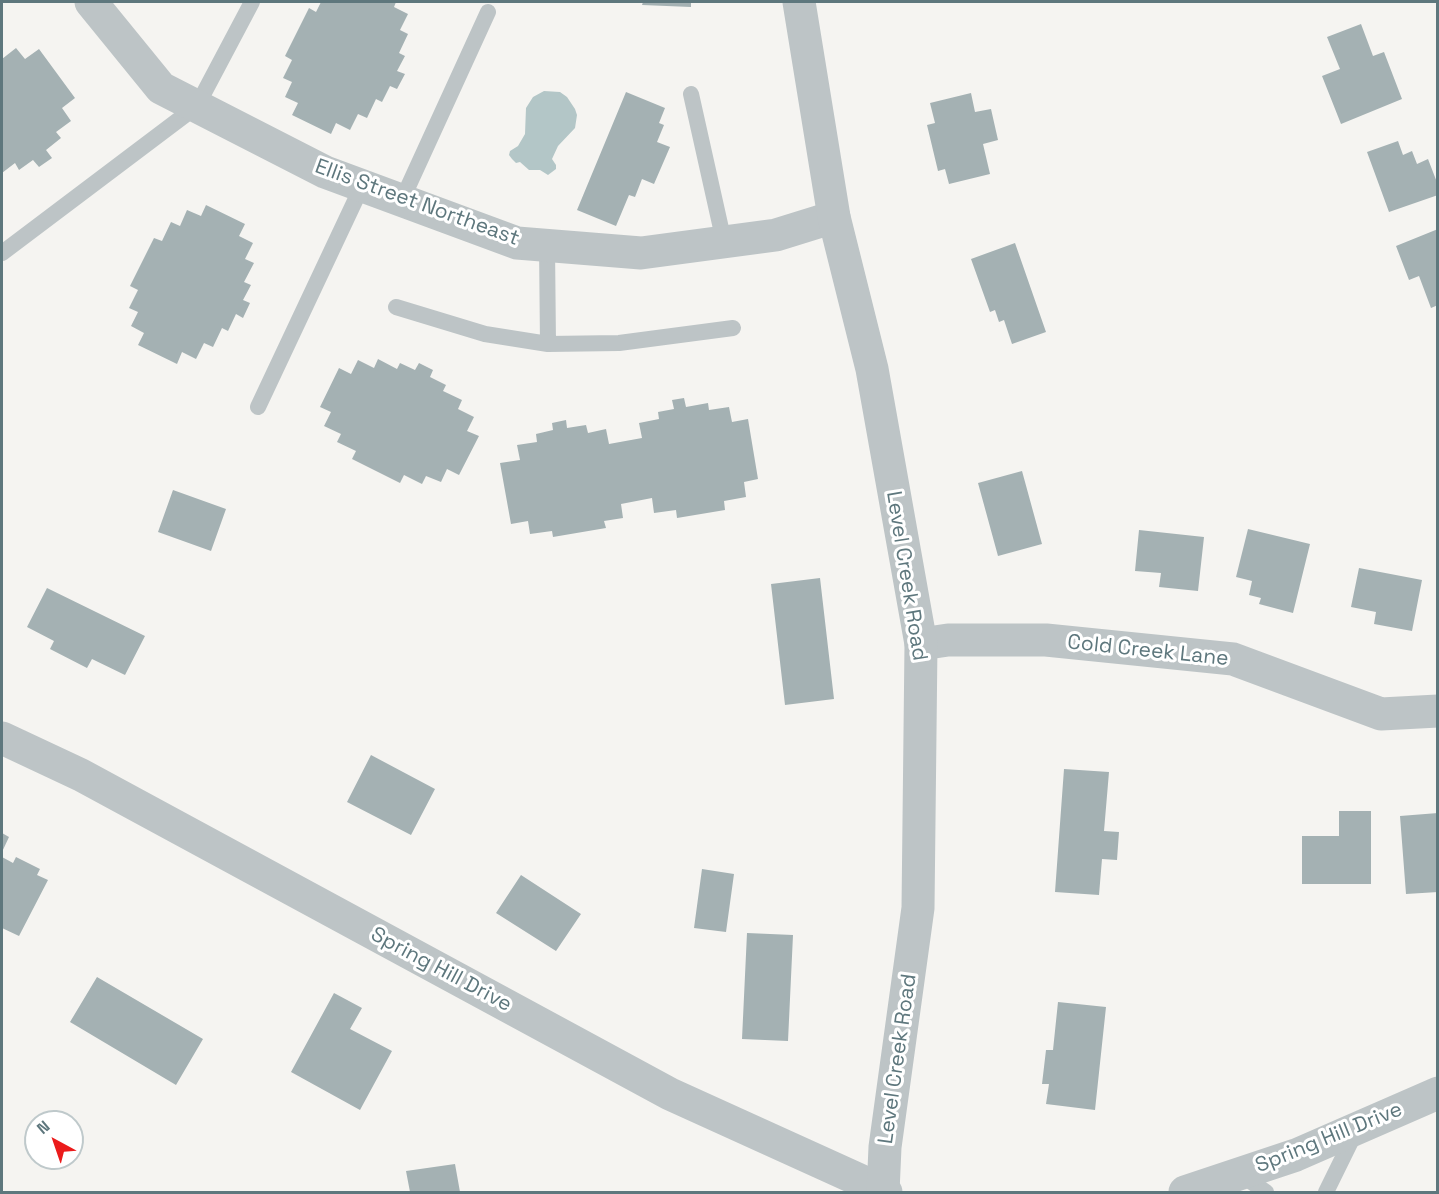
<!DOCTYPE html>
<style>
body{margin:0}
#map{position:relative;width:1439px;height:1194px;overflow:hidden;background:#f5f4f1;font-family:"Space Grotesk",sans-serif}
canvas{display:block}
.frame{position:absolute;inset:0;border:3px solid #5e777d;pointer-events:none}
.north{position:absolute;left:24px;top:1110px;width:60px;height:60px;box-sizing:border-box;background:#fff;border:2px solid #bfc9cb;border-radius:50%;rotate:320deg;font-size:16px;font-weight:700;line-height:24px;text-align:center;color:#5e777d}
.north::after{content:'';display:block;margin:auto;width:21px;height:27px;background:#eb1b1b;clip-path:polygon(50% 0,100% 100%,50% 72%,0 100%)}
</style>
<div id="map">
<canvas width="1439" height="1194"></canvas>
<div class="frame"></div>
<div class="north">N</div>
</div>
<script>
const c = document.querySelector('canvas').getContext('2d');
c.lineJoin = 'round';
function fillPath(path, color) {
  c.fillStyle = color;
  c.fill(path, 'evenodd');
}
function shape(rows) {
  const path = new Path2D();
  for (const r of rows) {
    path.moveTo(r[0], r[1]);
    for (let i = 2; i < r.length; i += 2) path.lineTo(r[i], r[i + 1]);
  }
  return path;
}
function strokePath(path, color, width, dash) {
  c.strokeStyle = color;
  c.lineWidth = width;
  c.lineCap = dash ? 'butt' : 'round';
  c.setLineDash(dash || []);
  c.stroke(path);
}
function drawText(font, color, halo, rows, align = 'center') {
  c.font = font + ' "Space Grotesk",sans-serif';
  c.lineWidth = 6;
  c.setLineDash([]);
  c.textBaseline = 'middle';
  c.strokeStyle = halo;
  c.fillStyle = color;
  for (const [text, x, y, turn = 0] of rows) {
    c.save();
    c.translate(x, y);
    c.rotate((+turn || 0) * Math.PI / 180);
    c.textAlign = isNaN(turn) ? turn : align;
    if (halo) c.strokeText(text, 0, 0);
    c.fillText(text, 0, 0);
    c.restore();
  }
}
const water = shape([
 [544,91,560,92,567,97,575,109,577,115,575,128,558,146,552,159,556,165,556,169,548,175,540,170,529,170,520,162,516,163,512,159,509,155,510,151,518,146,525,134,526,108,533,97]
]);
const building = shape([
 [321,2,396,2,394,7,408,14,400,30,408,34,399,53,405,56,397,71,405,74,397,89,390,86,382,102,376,99,367,118,358,114,350,130,336,123,331,134,292,115,298,103,285,97,292,82,283,78,292,60,285,56,309,8,316,12],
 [643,2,691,2,691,7,642,5],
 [1361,24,1373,56,1384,52,1402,99,1341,124,1322,76,1340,69,1327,37],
 [16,48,25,59,39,49,75,98,62,108,71,121,56,132,61,138,46,150,52,158,39,167,33,160,19,170,15,163,2,173,2,59],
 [626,92,665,108,659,123,664,125,657,142,670,147,654,184,642,179,635,197,629,195,616,226,577,210],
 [971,93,975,112,991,109,998,140,983,144,990,174,949,184,945,169,938,171,927,125,935,123,930,103],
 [1398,141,1403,155,1412,151,1417,164,1428,159,1438,185,1438,195,1389,212,1367,152],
 [206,205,245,224,239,236,253,243,245,259,254,263,244,282,251,285,243,300,250,303,243,318,236,314,228,331,222,328,213,347,204,343,196,359,182,352,177,364,138,345,144,333,131,326,138,312,129,308,138,290,130,286,154,238,162,241,171,222,180,226,187,210,201,216],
 [1438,229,1438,305,1431,308,1419,276,1409,280,1396,246],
 [1015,243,1046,332,1012,344,1004,320,999,322,995,310,990,312,971,259],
 [378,359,397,369,400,363,415,370,419,363,433,370,430,377,446,385,443,391,462,400,458,409,474,417,467,431,479,436,459,475,447,469,441,482,426,476,422,484,404,475,400,483,352,459,356,451,337,442,341,434,324,426,331,412,320,407,339,368,351,374,358,360,374,368],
 [684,398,686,407,708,403,709,410,729,407,732,422,748,419,758,479,744,482,746,497,724,501,725,510,677,518,676,510,654,513,652,498,621,504,623,518,604,521,606,528,553,537,552,531,530,534,528,521,511,524,500,463,520,460,517,445,537,442,536,434,553,430,552,423,566,420,567,428,586,425,588,433,606,429,609,444,642,438,639,423,659,419,658,412,674,409,672,400],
 [1022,471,1042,544,998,556,978,483],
 [173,490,226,509,211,551,158,532],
 [1248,529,1310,544,1293,613,1259,604,1261,598,1249,595,1252,581,1236,577],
 [1139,530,1204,537,1198,591,1159,587,1161,573,1135,571],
 [1359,568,1422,580,1412,631,1374,624,1376,612,1351,607],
 [820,578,834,699,785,705,771,584],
 [47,588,145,636,125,675,92,659,87,668,50,649,54,641,27,627],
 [371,755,435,789,411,835,347,802],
 [1064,769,1109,772,1104,831,1119,832,1117,860,1102,859,1099,895,1055,892],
 [1339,811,1371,811,1371,884,1302,884,1302,836,1339,836],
 [1438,813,1438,892,1406,894,1400,816],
 [2,833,9,837,2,852],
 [2,857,13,863,16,857,40,869,37,875,48,880,19,936,2,928],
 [702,869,734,874,726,932,694,928],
 [521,875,581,914,556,951,496,913],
 [747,933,793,935,788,1041,742,1039],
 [97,977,203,1039,176,1085,70,1022],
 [334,993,362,1008,350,1029,392,1051,360,1110,291,1072],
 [1058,1002,1106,1007,1095,1110,1046,1104,1049,1084,1042,1084,1046,1050,1053,1050],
 [455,1164,460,1192,410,1192,406,1171]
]);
const service = shape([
 [691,94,724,242],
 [402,200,488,12],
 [547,246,548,344,619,343,733,328],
 [2,253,197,106,252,2],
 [396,307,485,334,548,344],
 [258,407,362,186],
 [1240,1174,1266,1192],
 [1326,1192,1356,1131]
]);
const minor = shape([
 [91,2,161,88,325,172,517,243,641,253,776,235,834,217],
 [921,644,948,640,1046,640,1233,659,1381,714,1438,711],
 [2,738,81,775,670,1094,886,1192],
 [1185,1192,1296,1155,1438,1093]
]);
const tertiary = shape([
 [799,2,834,217,872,369,921,644,918,908,885,1147,883,1192]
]);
const streetNames = [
 ["Ellis Street Northeast",417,203,20],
 ["Level Creek Road",906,576,81],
 ["Cold Creek Lane",1148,651,6],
 ["Spring Hill Drive",441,970,28],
 ["Level Creek Road",898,1059,-82],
 ["Spring Hill Drive",1329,1138,-22]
];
fillPath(water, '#b3c6c7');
fillPath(building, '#a4b1b3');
strokePath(service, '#bdc4c6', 16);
strokePath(minor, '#bdc4c6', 33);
strokePath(tertiary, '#bdc4c6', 33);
drawText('21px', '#5e777d', '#fff', streetNames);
</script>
